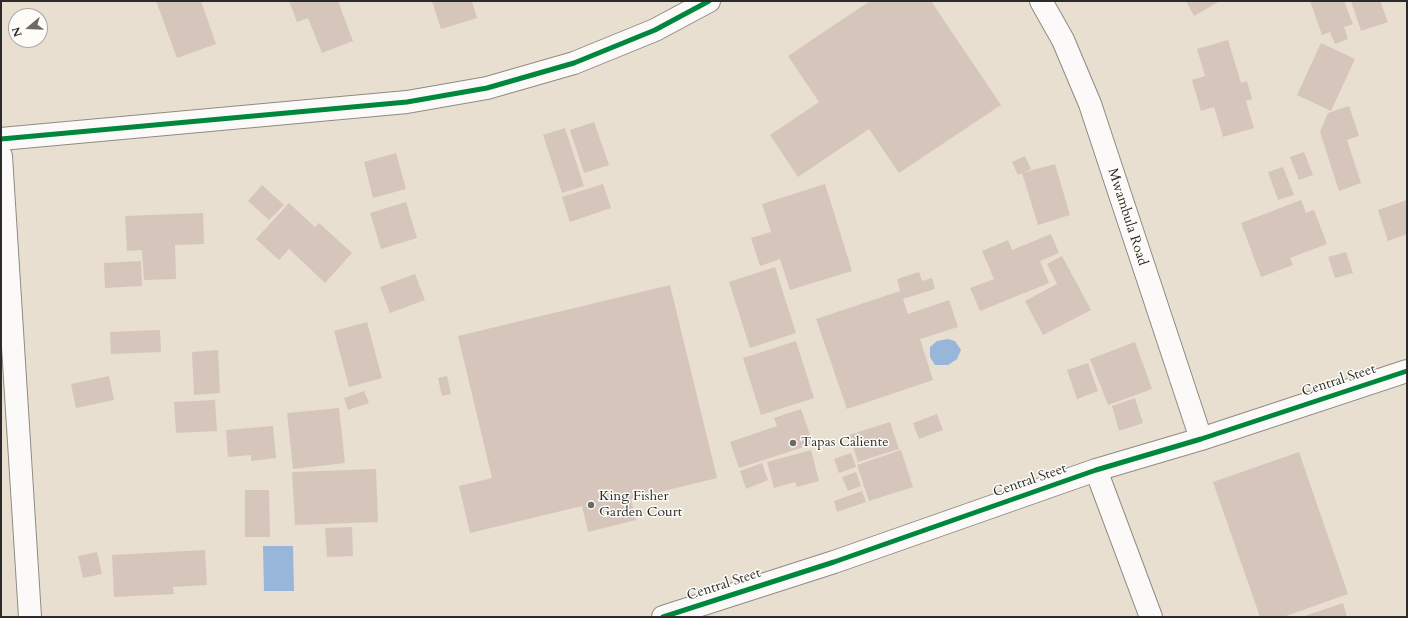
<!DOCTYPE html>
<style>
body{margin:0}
#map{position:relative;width:1408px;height:618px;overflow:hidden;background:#e8dfd0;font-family:Cardo,serif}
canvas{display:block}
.frame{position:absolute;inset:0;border:2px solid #2b2b2b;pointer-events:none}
.north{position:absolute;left:8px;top:8px;width:40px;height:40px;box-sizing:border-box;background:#fdfcf7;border:1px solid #a9a8a5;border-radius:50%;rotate:251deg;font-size:11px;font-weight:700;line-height:16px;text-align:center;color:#2b2b2b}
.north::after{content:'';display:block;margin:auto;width:14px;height:18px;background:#6d6a65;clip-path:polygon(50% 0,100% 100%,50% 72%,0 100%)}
</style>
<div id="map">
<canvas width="1408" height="618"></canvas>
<div class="frame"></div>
<div class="north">N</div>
</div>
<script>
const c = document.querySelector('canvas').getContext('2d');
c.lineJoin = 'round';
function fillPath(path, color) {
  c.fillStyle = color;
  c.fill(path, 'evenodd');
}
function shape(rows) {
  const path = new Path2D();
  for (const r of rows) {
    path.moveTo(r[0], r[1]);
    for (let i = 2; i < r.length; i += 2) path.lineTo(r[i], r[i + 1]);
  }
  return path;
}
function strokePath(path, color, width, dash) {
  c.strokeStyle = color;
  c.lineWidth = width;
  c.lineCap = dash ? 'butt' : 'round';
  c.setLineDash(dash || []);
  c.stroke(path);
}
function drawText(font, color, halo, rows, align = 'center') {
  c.font = font + ' Cardo,serif';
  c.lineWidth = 3;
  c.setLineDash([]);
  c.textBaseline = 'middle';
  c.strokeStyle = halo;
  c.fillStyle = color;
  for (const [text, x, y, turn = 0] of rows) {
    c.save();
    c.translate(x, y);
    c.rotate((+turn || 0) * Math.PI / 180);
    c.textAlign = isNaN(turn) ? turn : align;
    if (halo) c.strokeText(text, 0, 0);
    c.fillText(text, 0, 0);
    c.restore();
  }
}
const water = shape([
 [948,339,955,341,961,350,957,359,948,365,935,365,930,357,930,347,937,341],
 [263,546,293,546,294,591,264,591]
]);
const building = shape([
 [156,1,201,1,216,44,177,58],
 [289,1,338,1,353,41,322,53,308,18,297,22],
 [432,1,472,1,477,18,441,29],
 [870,1,931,1,1001,105,899,173,869,129,798,177,770,135,819,102,788,56],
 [1186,1,1220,1,1194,16],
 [1310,1,1344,1,1353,24,1344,27,1348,39,1335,44,1330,32,1322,35],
 [1351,1,1380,1,1388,22,1361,31],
 [1228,40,1241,83,1247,81,1252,99,1246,101,1254,128,1223,137,1214,107,1201,111,1192,80,1205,76,1197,49],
 [1321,43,1355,59,1331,111,1297,95],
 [1349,106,1359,136,1347,140,1361,183,1339,191,1320,132,1328,113],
 [594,122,609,165,584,173,570,130],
 [565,128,584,186,562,193,543,135],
 [1304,152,1313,175,1299,180,1290,157],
 [396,153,406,189,373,198,364,162],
 [1025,156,1031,169,1018,175,1012,162],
 [1055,164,1070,215,1038,225,1022,173],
 [1283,167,1294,195,1278,200,1268,172],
 [603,184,611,208,570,222,562,197],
 [825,184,852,271,790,290,780,259,760,266,751,238,771,232,762,204],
 [262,185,284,205,269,220,248,201],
 [1301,200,1306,213,1314,210,1327,244,1290,258,1293,265,1261,277,1241,223],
 [1407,200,1407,234,1388,241,1378,210],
 [406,202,417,238,381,249,370,213],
 [289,203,315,227,319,223,352,253,325,283,289,249,279,260,256,239],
 [203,213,204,244,175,245,176,279,144,280,142,250,127,251,125,216],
 [1051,234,1059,253,1040,261,1049,283,980,311,970,288,994,279,982,251,1008,240,1012,250],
 [1346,252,1353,273,1335,278,1328,257],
 [1062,256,1091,310,1043,335,1025,301,1057,284,1047,264],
 [141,261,142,286,105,288,104,263],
 [775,267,796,333,750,348,729,282],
 [919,272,922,281,932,278,935,289,903,299,908,314,949,300,958,327,920,339,933,380,847,409,816,319,900,291,897,279],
 [415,274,425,300,390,313,380,287],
 [670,285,717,478,631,499,636,520,588,532,582,506,470,533,459,486,492,478,458,336],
 [367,322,382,378,349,387,334,331],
 [160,330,161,352,111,354,110,332],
 [796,341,814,398,761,415,743,358],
 [1135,342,1152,389,1108,405,1090,359],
 [218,350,220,393,194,395,192,352],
 [1088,363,1098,391,1077,399,1067,370],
 [109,376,114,400,76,408,71,384],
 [447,376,451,394,442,396,438,378],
 [364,391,369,403,348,410,344,398],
 [1135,398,1143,423,1119,431,1112,406],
 [215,400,217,431,176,433,174,402],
 [339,408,345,463,293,469,287,413],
 [801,409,813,444,739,468,730,442,777,426,774,418],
 [937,414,943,430,919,439,913,423],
 [890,422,899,449,858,462,849,435],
 [273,426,276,458,251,461,251,455,228,457,226,430],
 [811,450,819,481,797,487,795,482,774,488,767,462],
 [901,450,913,487,869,501,857,465],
 [1299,452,1348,594,1283,617,1260,617,1213,482],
 [851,453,856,467,839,473,834,459],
 [762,463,768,480,746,489,740,471],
 [376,469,378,522,295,525,292,472],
 [856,472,861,486,848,491,842,477],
 [245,490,269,490,270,537,245,537],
 [862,491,866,502,837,512,834,501],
 [352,527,353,556,327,557,325,528],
 [205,550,207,585,173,587,174,594,114,597,112,555],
 [97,552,102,574,83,578,78,556],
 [1343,603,1347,617,1305,617,1305,616]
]);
const minor = shape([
 [1041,1,1063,40,1090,104,1201,439],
 [1,139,407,102,487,88,574,63,655,30,709,1],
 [1,156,30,617],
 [1096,470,1151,617],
 [663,617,834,562,1096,470,1201,439,1407,371]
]);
const cycleway = shape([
 [1,139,407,102,487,88,574,63,655,30,709,1],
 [663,617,834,562,1096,470,1201,439,1407,371]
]);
const markers = [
 [793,443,4,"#6d6a65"],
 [591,505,4,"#6d6a65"]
];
const streetNames = [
 ["Mwambula Road",1127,217,72],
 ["Central Steet",1339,381,-18],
 ["Central Steet",1030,481,-19],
 ["Central Steet",724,585,-18]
];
const poiNames = [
 ["Tapas Caliente",801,443],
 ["King Fisher",599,497],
 ["Garden Court",599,513]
];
fillPath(water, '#97b6da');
fillPath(building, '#d6c5bb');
strokePath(minor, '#8f8b83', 24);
strokePath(minor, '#fcfaf8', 22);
strokePath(cycleway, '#00873e', 5);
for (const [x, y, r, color] of markers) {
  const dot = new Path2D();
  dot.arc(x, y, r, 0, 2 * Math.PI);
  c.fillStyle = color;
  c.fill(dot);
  strokePath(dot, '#fdfcf7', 1.5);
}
drawText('14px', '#2b2b2b', '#fdfcf7', streetNames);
drawText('14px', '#2b2b2b', '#fdfcf7', poiNames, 'left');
</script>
